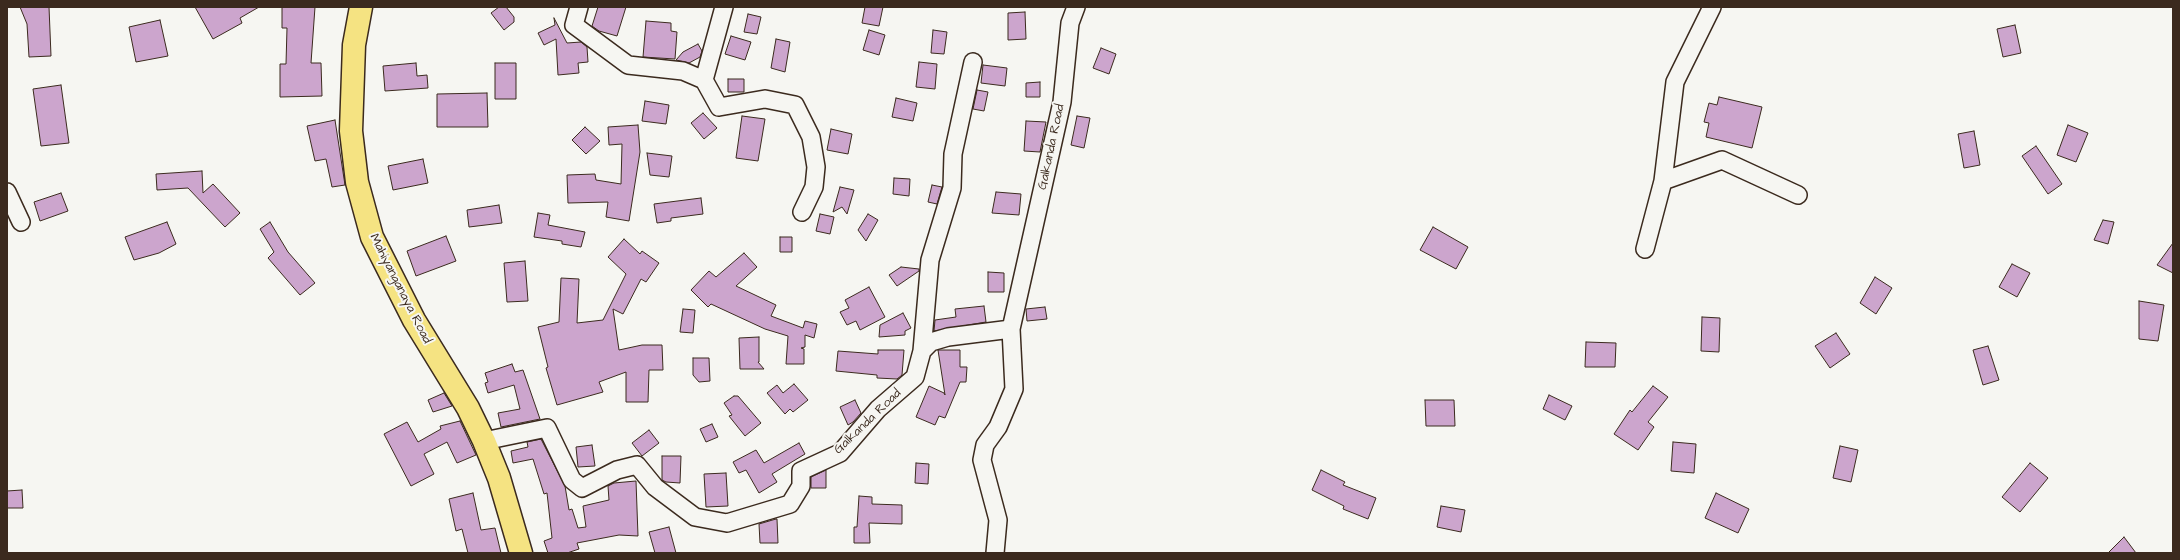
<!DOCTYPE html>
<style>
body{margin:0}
#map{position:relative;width:2180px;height:560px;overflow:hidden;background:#f6f6f2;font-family:"Architects Daughter",sans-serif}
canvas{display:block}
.frame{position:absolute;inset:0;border:8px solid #3b2a1e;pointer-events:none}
</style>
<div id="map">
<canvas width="2180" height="560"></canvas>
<div class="frame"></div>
</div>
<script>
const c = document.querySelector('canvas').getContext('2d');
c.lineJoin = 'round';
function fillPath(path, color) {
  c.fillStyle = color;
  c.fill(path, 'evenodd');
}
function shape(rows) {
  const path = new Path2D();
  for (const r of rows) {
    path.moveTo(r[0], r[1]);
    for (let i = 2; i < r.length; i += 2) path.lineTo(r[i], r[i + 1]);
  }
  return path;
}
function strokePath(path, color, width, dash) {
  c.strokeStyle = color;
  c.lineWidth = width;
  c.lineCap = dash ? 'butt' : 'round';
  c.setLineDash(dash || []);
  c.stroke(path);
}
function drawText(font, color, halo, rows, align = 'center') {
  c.font = font + ' "Architects Daughter",sans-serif';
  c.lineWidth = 4;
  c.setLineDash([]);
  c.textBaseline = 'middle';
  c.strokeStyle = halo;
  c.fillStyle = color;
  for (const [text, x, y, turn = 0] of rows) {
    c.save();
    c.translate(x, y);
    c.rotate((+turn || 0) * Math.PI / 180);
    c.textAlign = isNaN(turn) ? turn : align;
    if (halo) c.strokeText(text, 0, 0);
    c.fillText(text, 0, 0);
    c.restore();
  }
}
const building = shape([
 [20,7,49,7,51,56,29,57,27,24,20,7],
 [195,7,259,7,240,18,242,23,213,39,195,7],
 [282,7,315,7,311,63,321,63,322,96,280,97,280,64,286,64,287,28,282,28,282,7],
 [499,7,506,7,514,17,514,22,504,30,491,13,499,7],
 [598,7,626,7,617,36,599,31,592,26,598,7],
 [865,7,883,7,879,26,862,23,865,7],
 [1025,12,1026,39,1008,40,1008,13,1025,12],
 [748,14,761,17,757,34,744,32,748,14],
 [554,18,567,43,581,42,587,47,588,62,578,63,579,73,558,75,556,39,544,45,538,33,555,25,554,18],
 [160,20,168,56,136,62,129,27,160,20],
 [646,21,671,23,671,31,677,32,675,59,643,57,646,21],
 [2015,25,2021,53,2003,57,1997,29,2015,25],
 [869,30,885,35,879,55,863,50,869,30],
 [933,30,947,32,944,54,931,53,933,30],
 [731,36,751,42,745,60,725,54,731,36],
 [776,39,790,42,785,72,771,68,776,39],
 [698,44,702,51,700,57,689,63,676,60,683,52,698,44],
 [1101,48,1116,54,1109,74,1093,68,1101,48],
 [919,62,937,64,935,89,916,87,919,62],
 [416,63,417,76,427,75,428,88,385,91,383,66,416,63],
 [495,63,516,63,516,99,495,99,495,63],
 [983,65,1007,68,1005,86,981,83,983,65],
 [728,79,744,79,744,92,728,92,728,79],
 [1040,82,1040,97,1026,97,1026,83,1040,82],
 [61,85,69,143,41,146,33,89,61,85],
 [977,90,988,92,984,111,973,109,977,90],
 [487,93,488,127,437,127,437,94,487,93],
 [1719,97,1762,107,1752,148,1706,137,1709,123,1704,122,1709,103,1717,105,1719,97],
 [896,98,917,103,913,121,892,117,896,98],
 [645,101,669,105,666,124,642,121,645,101],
 [703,113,717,128,704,139,691,123,703,113],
 [742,116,765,119,758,161,736,158,742,116],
 [1077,116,1090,118,1084,148,1071,145,1077,116],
 [335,120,345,185,332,187,326,159,315,161,307,126,335,120],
 [1026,121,1046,122,1040,152,1024,151,1026,121],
 [638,125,640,152,629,221,606,217,608,202,568,203,567,175,595,174,596,180,621,184,622,144,609,145,608,127,638,125],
 [2068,125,2088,133,2076,162,2057,155,2068,125],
 [585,127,600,141,586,154,572,140,585,127],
 [831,129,852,134,848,154,827,150,831,129],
 [1974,131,1980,165,1964,168,1958,134,1974,131],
 [2036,146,2062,184,2048,194,2022,156,2036,146],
 [647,153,672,156,669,177,650,175,647,153],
 [423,159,428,183,393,190,388,166,423,159],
 [202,171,203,193,213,184,240,213,225,227,188,188,157,190,156,174,202,171],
 [894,178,910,179,909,196,893,194,894,178],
 [932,185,942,187,937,204,928,202,932,185],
 [840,187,854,190,847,214,842,207,833,212,840,187],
 [996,192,1021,194,1019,215,992,213,996,192],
 [61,193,68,211,40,221,34,202,61,193],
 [701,198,703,214,671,218,671,221,657,223,654,204,701,198],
 [499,205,502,223,469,227,467,210,499,205],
 [538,213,550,215,548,225,585,232,581,247,562,244,562,241,534,237,538,213],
 [820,214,834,217,830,234,816,231,820,214],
 [868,214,878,220,866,241,858,230,868,214],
 [2103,220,2114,222,2108,244,2094,240,2103,220],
 [167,222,176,244,159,253,134,260,125,237,167,222],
 [270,222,288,252,315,283,300,295,268,258,274,252,260,229,270,222],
 [1433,227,1468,247,1456,269,1420,250,1433,227],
 [446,236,456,261,416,276,407,251,446,236],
 [780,237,792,237,792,252,780,252,780,237],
 [624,239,640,254,642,251,659,263,646,282,641,279,623,314,613,309,619,350,642,345,662,345,663,370,649,370,648,402,626,402,626,372,599,382,603,392,557,405,546,368,548,367,538,327,559,322,561,278,579,279,577,323,603,320,626,274,608,257,624,239],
 [2173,243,2173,273,2157,265,2173,243],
 [744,253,757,267,736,286,776,305,771,316,803,328,805,321,817,324,814,338,805,335,805,347,801,348,804,349,804,364,786,364,788,336,765,329,711,304,708,307,691,290,709,271,716,277,744,253],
 [525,261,528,301,507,302,504,263,525,261],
 [2012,264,2030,273,2017,297,1999,287,2012,264],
 [901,267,919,269,919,271,897,286,889,275,901,267],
 [988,272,1004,273,1004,292,988,292,988,272],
 [1875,277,1892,288,1876,314,1860,303,1875,277],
 [869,287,885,317,860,330,856,321,847,325,840,312,849,308,845,300,869,287],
 [2139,301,2164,305,2158,341,2139,339,2139,301],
 [984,306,986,322,934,331,935,320,956,317,955,309,984,306],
 [1045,307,1047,319,1027,321,1026,309,1045,307],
 [683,309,695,310,693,333,680,332,683,309],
 [903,313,911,328,905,331,905,335,879,337,880,325,903,313],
 [1702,317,1720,318,1719,352,1701,351,1702,317],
 [1836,333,1850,354,1830,368,1815,346,1836,333],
 [759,337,759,362,758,362,764,369,740,369,739,338,759,337],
 [1586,342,1616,343,1615,367,1585,367,1586,342],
 [1988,346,1999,380,1983,385,1973,350,1988,346],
 [878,350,904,350,902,375,897,379,877,378,877,375,836,371,838,351,878,354,878,350],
 [938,350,960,350,960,367,967,367,966,382,960,382,945,418,939,416,935,425,916,417,929,386,944,393,945,395,938,350],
 [693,358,709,358,710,381,699,382,693,375,693,358],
 [512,364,515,372,523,370,540,419,501,427,498,413,520,409,514,385,488,393,485,383,488,382,485,373,512,364],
 [794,384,808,400,793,412,790,409,785,414,767,393,777,385,783,393,794,384],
 [1653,386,1668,397,1648,422,1654,427,1638,450,1614,434,1630,410,1632,412,1653,386],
 [444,393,452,406,433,412,428,400,444,393],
 [1549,395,1572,406,1565,420,1543,409,1549,395],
 [734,396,738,396,761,423,745,436,729,416,732,415,724,403,734,396],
 [855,400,861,413,853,422,848,425,840,407,855,400],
 [1425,400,1454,400,1455,426,1426,426,1425,400],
 [460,421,476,455,457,463,447,442,424,454,434,474,411,486,384,434,407,422,418,442,441,429,440,426,460,421],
 [712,424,718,437,706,442,700,429,712,424],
 [649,430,659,443,642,456,632,443,649,430],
 [541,439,565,486,569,510,572,509,578,528,586,527,583,506,609,500,608,486,614,483,636,481,638,536,619,535,577,543,579,549,567,553,548,553,544,541,552,538,547,493,544,494,533,459,513,463,511,451,528,447,527,442,541,439],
 [1673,442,1696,444,1694,473,1671,471,1673,442],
 [799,443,805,454,772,474,777,482,759,493,746,470,739,473,733,462,756,450,764,463,799,443],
 [592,445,595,466,578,467,576,447,592,445],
 [1840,446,1858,450,1851,482,1833,478,1840,446],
 [662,456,681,456,680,483,666,482,662,480,662,456],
 [916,463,929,464,928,484,915,483,916,463],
 [2030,463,2048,478,2020,512,2002,497,2030,463],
 [826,470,826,488,811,488,811,477,826,470],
 [1321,470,1345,482,1343,485,1376,498,1368,519,1343,509,1344,506,1312,490,1321,470],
 [726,473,728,506,706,507,704,474,726,473],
 [22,490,23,508,7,508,7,491,22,490],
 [473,493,481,530,495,528,501,553,468,553,462,529,456,531,449,499,473,493],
 [1716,493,1749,509,1738,533,1705,518,1716,493],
 [859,496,872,497,872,504,902,505,902,524,869,523,870,543,854,543,854,527,857,527,859,496],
 [1441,506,1465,510,1461,532,1437,527,1441,506],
 [776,519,777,519,778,543,760,543,759,524,776,519],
 [669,527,676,553,655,553,649,532,669,527],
 [2124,537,2136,553,2108,553,2124,537]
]);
const minor = shape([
 [579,7,574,25,628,65,683,71,704,80],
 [724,7,704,80,719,107,765,99,795,105,811,137,816,167,814,187,802,212],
 [1663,181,1722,160,1798,195],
 [7,192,21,222],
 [1645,249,1663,181,1675,82,1712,7],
 [922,351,930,260,952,188,953,154,973,62],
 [484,441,547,428,572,480,582,488,617,470,637,465,655,487,695,517,727,523,790,504,801,486,801,471,840,453,878,409,915,377,922,351,931,342,948,337,1011,329,1062,102,1070,23,1076,7],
 [995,553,998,520,982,460,985,445,998,427,1014,389,1011,329]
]);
const major = shape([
 [361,7,354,45,351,131,357,182,372,237,414,320,468,408,484,441,499,478,521,553]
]);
const streetNames = [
 ["Galkanda Road",1052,147,-78],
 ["Mahiyanganaya Road",400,289,63],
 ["Galkanda Road",868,422,-44]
];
fillPath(building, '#cca5cd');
strokePath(building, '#3b2a1e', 1);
strokePath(minor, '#3b2a1e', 20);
strokePath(major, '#3b2a1e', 25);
strokePath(minor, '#f6f6f2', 17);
strokePath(major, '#f5e382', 22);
drawText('13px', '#3b2a1e', '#f6f6f2', streetNames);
</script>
